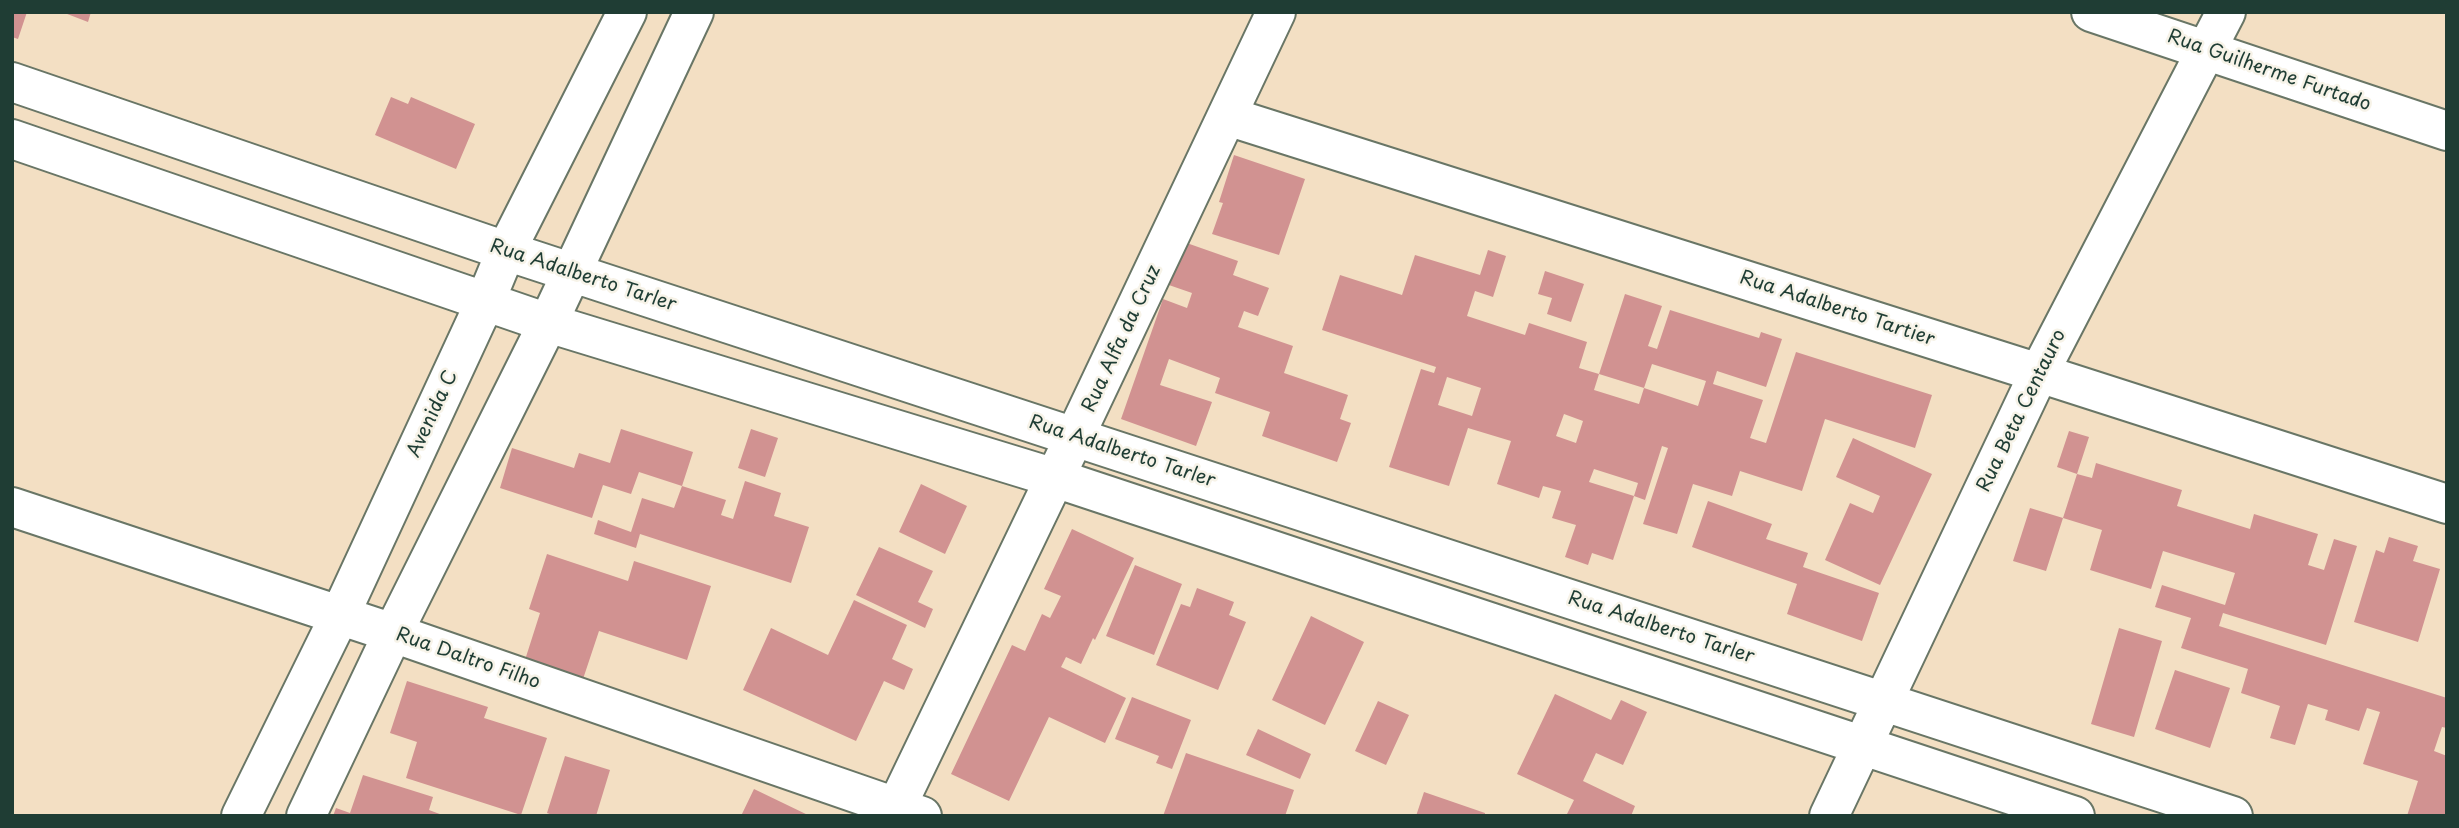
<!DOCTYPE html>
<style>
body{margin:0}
#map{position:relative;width:2459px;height:828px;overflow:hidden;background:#f3dfc3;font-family:"Playpen Sans",sans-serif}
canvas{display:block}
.frame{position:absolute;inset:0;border:14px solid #1f3d34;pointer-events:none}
</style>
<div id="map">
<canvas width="2459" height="828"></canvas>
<div class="frame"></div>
</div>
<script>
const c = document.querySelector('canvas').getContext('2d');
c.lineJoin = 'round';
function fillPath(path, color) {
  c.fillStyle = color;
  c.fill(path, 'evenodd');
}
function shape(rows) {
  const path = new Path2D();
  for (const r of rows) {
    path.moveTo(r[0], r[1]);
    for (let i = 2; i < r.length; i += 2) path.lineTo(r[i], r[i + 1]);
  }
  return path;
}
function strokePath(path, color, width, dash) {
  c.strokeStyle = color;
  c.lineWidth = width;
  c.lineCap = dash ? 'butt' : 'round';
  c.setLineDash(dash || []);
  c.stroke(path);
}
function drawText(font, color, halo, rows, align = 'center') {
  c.font = font + ' "Playpen Sans",sans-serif';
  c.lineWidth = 5;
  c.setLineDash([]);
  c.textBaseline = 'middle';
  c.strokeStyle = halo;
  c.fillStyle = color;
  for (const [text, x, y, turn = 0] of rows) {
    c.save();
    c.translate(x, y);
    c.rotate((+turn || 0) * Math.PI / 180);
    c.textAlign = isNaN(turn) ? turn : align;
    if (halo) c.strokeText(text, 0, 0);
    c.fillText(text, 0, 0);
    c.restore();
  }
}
const building = shape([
 [12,12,27,12,18,39,12,37],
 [62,12,91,12,88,22],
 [391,97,408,104,411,97,475,124,456,169,375,135],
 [1234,155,1305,179,1279,255,1212,234,1223,203,1219,202],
 [1181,241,1238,261,1233,275,1269,288,1258,316,1244,311,1238,327,1293,346,1284,373,1348,395,1340,419,1351,423,1337,462,1262,436,1270,412,1215,393,1220,378,1169,359,1160,385,1212,402,1196,446,1121,419,1163,299,1187,308,1192,293,1166,284],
 [1488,250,1506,256,1493,297,1475,291,1467,316,1525,335,1529,323,1587,342,1579,368,1599,374,1594,390,1639,404,1644,388,1698,406,1706,381,1652,364,1644,388,1599,374,1625,294,1662,306,1648,346,1657,349,1670,310,1759,338,1761,332,1782,339,1766,387,1717,371,1713,384,1763,400,1750,438,1766,443,1796,352,1932,395,1915,448,1825,419,1802,491,1740,471,1732,496,1693,484,1677,534,1643,524,1668,448,1662,446,1645,500,1634,496,1638,483,1594,469,1589,482,1634,496,1613,560,1592,553,1588,565,1565,557,1576,525,1552,518,1561,491,1543,486,1539,498,1497,484,1511,441,1468,428,1449,486,1389,467,1421,369,1434,373,1436,367,1322,330,1340,275,1402,295,1415,255,1480,275],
 [1447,377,1481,388,1472,416,1438,405],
 [1564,414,1583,421,1576,443,1556,436],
 [1545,271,1584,284,1571,322,1547,314,1552,298,1538,294],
 [621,429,693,452,682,486,639,472,631,494,603,485,592,518,500,488,512,448,574,468,579,453,610,463],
 [751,429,778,438,765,477,738,468],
 [2069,431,2089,437,2077,474,2092,478,2096,463,2182,490,2177,506,2250,529,2254,514,2318,534,2308,565,2324,570,2334,539,2357,546,2326,645,2223,613,2219,626,2447,698,2447,728,2442,727,2434,751,2447,756,2447,816,2407,816,2418,781,2363,764,2380,712,2367,708,2359,731,2325,720,2328,710,2308,704,2295,745,2270,738,2280,706,2241,693,2248,669,2181,648,2191,618,2155,607,2162,585,2225,605,2235,573,2163,551,2151,589,2090,570,2102,530,2063,518,2077,474,2057,467],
 [1853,438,1932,474,1880,585,1825,560,1850,503,1873,513,1880,496,1836,477],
 [745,481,781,493,774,516,809,527,791,583,640,534,636,548,594,534,598,520,631,532,642,498,674,508,682,486,726,500,721,515,733,519],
 [921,484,967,506,945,554,899,532],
 [1708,501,1772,524,1766,539,1808,553,1803,567,1879,593,1862,641,1787,614,1797,584,1692,547],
 [2030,508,2063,518,2046,571,2013,561],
 [1072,529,1134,558,1095,640,1093,638,1081,664,1066,657,1061,667,1126,698,1105,743,1049,717,1009,801,951,774,1012,645,1025,651,1042,614,1050,618,1061,596,1044,589],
 [2389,537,2418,546,2413,561,2440,569,2418,642,2354,622,2376,550,2384,553],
 [879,547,933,571,918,602,933,609,925,628,856,595],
 [547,554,628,581,634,561,711,586,687,660,599,631,583,679,525,660,540,613,529,609],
 [1135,565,1182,584,1154,655,1106,636],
 [1197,588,1234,602,1229,615,1246,622,1218,690,1156,665,1181,604,1190,607],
 [854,600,907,625,892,659,913,669,904,690,884,681,856,741,743,690,771,628,828,655],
 [1311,616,1364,642,1325,725,1272,700],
 [2119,628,2162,641,2134,737,2091,724],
 [2175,670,2230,688,2210,748,2155,729],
 [407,681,488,707,484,718,547,738,521,815,406,778,417,742,390,733],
 [1555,694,1611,720,1621,700,1647,712,1623,765,1596,753,1583,781,1635,806,1631,816,1566,816,1574,800,1517,774],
 [1132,697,1191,720,1172,769,1156,763,1159,756,1115,739],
 [1378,701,1409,715,1386,765,1355,751],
 [1258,729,1311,754,1300,779,1246,755],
 [1186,753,1294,790,1285,816,1163,816],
 [565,756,610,770,596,816,555,816,547,813],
 [363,775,433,797,429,810,445,816,333,816,336,808,350,813],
 [754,789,810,816,741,816],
 [1424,792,1485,813,1485,816,1416,816]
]);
const street = shape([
 [2091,12,2447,131],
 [12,82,506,251,2233,816],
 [1227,116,2039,373,2447,504],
 [12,139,548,323,1055,478,2075,816],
 [12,507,393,633,922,816],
 [241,816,340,615,485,302,506,251,627,12],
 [306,816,393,633,548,323,694,12],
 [892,816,1075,436,1276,12],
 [1829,816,2039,373,2226,12]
]);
const streetNames = [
 ["Rua Guilherme Furtado",2269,71,19],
 ["Rua Adalberto Tarler",583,276,18],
 ["Rua Adalberto Tartier",1837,309,18],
 ["Rua Alfa da Cruz",1122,339,-65],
 ["Rua Beta Centauro",2022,411,-64],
 ["Avenida C",433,414,-65],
 ["Rua Adalberto Tarler",1122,452,18],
 ["Rua Adalberto Tarler",1661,628,18],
 ["Rua Daltro Filho",468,659,19]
];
fillPath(building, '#d19291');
strokePath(street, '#697666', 42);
strokePath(street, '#fff', 38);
drawText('19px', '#1f3d34', '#f7f3e8', streetNames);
</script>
